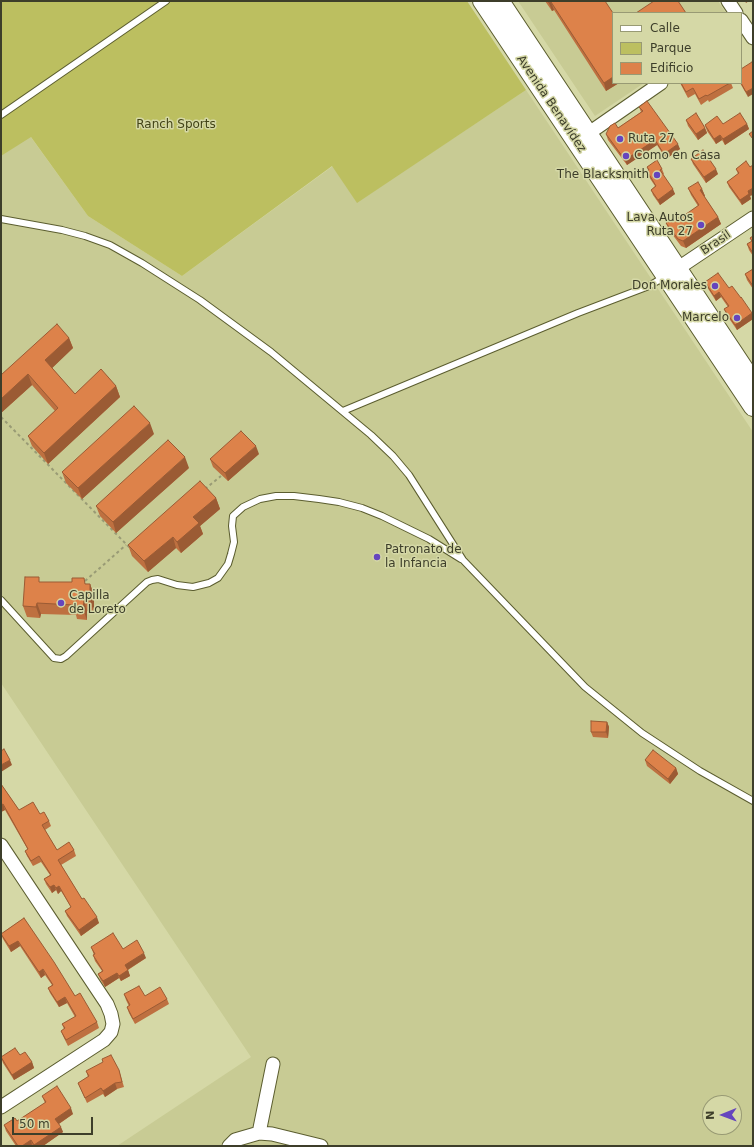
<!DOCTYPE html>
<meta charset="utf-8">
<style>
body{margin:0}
#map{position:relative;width:754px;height:1147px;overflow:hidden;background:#d5d8a6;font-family:"DejaVu Sans",sans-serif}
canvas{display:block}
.frame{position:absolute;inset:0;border:2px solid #3d3e2a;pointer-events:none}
.legend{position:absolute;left:612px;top:12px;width:130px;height:72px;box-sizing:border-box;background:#d5d8a6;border:1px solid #989a74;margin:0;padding:5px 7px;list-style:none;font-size:12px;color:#3d3e2a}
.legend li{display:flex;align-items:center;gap:8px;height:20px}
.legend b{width:20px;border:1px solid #989a74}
.north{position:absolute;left:702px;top:1095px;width:40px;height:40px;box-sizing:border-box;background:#d5d8a6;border:1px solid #989a74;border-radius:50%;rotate:269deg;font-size:11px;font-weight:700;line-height:16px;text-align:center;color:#3d3e2a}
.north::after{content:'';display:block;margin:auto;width:14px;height:18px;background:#6545be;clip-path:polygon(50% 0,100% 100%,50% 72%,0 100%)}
.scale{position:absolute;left:12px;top:1117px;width:81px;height:18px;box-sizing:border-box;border:2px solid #3d3e2a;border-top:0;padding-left:5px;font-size:12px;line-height:14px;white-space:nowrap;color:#3d3e2a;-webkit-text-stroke:3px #d5d8a6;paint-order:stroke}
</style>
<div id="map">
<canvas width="754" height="1147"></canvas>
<div class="frame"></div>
<ul class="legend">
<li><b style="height:5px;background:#fff"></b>Calle</li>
<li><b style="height:11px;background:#bcbf60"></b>Parque</li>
<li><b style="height:11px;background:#dd824a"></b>Edificio</li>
</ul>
<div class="north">N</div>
<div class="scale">50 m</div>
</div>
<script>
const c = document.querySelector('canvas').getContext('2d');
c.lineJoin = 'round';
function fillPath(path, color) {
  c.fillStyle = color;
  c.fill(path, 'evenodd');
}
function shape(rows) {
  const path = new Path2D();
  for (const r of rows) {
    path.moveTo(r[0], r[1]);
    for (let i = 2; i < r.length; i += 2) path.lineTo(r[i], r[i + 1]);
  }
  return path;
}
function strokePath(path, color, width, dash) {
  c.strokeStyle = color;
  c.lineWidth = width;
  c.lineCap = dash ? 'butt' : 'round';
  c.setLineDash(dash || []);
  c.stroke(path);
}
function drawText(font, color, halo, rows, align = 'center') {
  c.font = font + ' "DejaVu Sans",sans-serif';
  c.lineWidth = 3;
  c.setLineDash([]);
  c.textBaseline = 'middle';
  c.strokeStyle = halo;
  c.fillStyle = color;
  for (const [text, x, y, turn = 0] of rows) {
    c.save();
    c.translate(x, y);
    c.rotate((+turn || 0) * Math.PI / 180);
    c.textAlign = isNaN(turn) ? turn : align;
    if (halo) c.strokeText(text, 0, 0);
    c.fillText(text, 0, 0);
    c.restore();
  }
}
const built = shape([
 [518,1,718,1,726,13,613,13,613,83,644,83,595,116],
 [526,90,753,432,753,1146,117,1146,251,1057,1,683,1,156,30,136,88,216,182,276,333,166,357,202],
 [710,1103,734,1103,734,1127,710,1127]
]);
const green = shape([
 [1,1,467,1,526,90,357,203,332,166,182,276,88,216,31,137,1,156]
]);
const path = shape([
 [1,417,130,548],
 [205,489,221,476],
 [85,581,126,545]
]);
const service = shape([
 [1,115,166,1],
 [1,219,62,230,85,236,110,245,142,263,200,300,271,352,371,435,393,456,409,475,463,560,585,687,642,733,700,771,753,801],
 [343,411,578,313,649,286,664,277],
 [1,600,54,658,61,659,66,656,147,582,152,580,158,579,177,585,193,587,209,583,218,578,228,564,231,554,234,542,232,526,233,516,243,507,260,499,276,496,294,496,319,499,339,502,362,508,382,516,429,539,461,559]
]);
const minor = shape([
 [728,1,736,13],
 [741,20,753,38],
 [589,133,661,83],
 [671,273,753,218],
 [1,845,107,1004,111,1014,113,1024,111,1032,104,1040,1,1107],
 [259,1133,273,1064],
 [229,1146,235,1140,259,1133,272,1134,321,1146]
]);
const secondary = shape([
 [482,1,753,407],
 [500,1,753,382]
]);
const wall = shape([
 [545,1,605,1,613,83,619,83,606,91,554,10,552,11],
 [741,69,748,97,740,83,741,83],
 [680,83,731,83,733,88,709,102,708,100,701,105,695,94,688,98],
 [639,107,680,149,666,159,657,145,627,165,608,140,606,134,618,128,641,112],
 [686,120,705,128,707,133,698,140,688,126],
 [723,124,747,124,749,129,725,145,722,140,716,144,707,131,705,125],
 [691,159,718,174,706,183,693,164],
 [746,161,750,196,751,199,742,205,729,187,727,182,738,174,736,169],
 [647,167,662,169,664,174,663,174,675,194,660,205,653,195,651,190,655,186,649,177,647,171,648,170],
 [688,188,702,189,705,196,704,196,718,217,721,224,686,248,681,246,669,230,666,223,679,219,698,206,691,195],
 [753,236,753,256,749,250,747,244,752,242,750,238],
 [753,269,753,289,747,280,745,274],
 [705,282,729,288,753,315,753,319,737,330,726,314,724,309,728,307,721,297,716,301,707,287],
 [69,338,73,348,52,368,75,394,116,386,120,397,48,464,32,446,28,436,55,411,32,385,1,413,1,375],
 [154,434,82,499,66,483,62,472],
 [259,454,228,481,213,467,210,459],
 [189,468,116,533,100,516,96,506],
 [216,498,220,509,200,526,203,534,181,553,176,548,148,572,132,556,128,545],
 [40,582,90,584,94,595,94,612,87,611,87,620,77,619,76,615,41,614,40,618,27,617,23,606],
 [607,722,609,727,608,738,593,737,591,732],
 [645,760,676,768,678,774,670,784,647,766],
 [1,784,19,810,40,814,49,821,51,826,45,830,57,850,74,850,76,856,61,865,82,899,99,923,81,936,67,916,65,911,71,907,61,891,58,894,56,890,52,893,46,884,44,879,50,875,41,862,33,866,27,856,25,851,28,850,5,810,1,812],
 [24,918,75,996,97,1022,99,1028,68,1046,63,1036,61,1031,64,1029,62,1024,75,1017,67,1003,59,1007,50,993,48,988,52,985,45,975,41,978,20,946,11,952,3,939,1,934],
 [91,947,123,949,146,958,128,970,130,976,121,981,119,978,105,987,100,979,98,974,102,971,95,961,93,955,94,955],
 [124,994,145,996,167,999,169,1004,135,1024,129,1013,127,1007,129,1006,126,1000],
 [20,1055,32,1062,34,1068,14,1080,3,1063,1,1057],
 [119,1070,124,1087,117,1089,105,1097,103,1094,87,1103,78,1083,88,1077,86,1071],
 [42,1096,73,1114,59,1124,63,1132,43,1146,16,1146,6,1131,4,1125,17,1121,45,1103]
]);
const shadedWall = shape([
 [745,1,749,1,746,3],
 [551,2,554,10,552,11,549,3],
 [613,77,613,83,619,83,606,91,604,83],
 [753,88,753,94,748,97,746,92],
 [747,124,749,129,725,145,723,139],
 [705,128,707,133,698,140,696,134],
 [720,135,722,140,716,144,714,139],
 [655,140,657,145,627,165,625,160],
 [678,144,680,149,666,159,664,154],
 [716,169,718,174,706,183,704,177],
 [753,188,753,195,750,196,751,199,742,205,740,200,748,191],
 [673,189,675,194,660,205,658,200],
 [702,189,705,196,702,197,700,190],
 [718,217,721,224,686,248,683,241],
 [719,292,721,297,716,301,714,296],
 [752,313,753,315,753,319,737,330,735,325],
 [69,338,73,348,49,371,45,360],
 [28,374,32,385,1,413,1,399],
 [116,386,120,397,48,464,44,453],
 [150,423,154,434,82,499,78,488],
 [256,446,259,454,228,481,225,473],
 [185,457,189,468,116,533,113,522],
 [216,498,220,509,200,526,203,534,181,553,177,542,193,517],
 [173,537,176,548,148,572,144,561],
 [90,584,94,595,94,612,90,601],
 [84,600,87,611,87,620,83,609],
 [37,603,41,614,40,618,36,607],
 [607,722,609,727,608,738,606,732],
 [10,760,12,765,1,772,1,765],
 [676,768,678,774,670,784,668,779],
 [3,804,5,810,1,812,1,805],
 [54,885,56,890,52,893,50,887],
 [59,886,61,891,58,894,56,888],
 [97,917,99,923,81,936,79,930],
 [18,941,20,946,11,952,9,946],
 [144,953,146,958,127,970,125,965],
 [43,969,45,975,41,978,39,972],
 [128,970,130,976,121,981,119,976],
 [117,973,119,978,105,987,103,981],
 [65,997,67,1003,59,1007,57,1002],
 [32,1062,34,1068,14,1080,12,1075],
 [115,1083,117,1089,105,1097,103,1091],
 [71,1108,73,1114,57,1125,55,1119],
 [61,1127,63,1132,43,1146,34,1146,34,1145],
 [31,1140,32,1146,22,1146]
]);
const building = shape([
 [548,1,605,1,613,13,613,77,604,83,551,2,549,3,548,1],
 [654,1,678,1,686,13,636,13,654,1],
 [752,62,753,63,753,88,746,92,741,83,741,69,752,62],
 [681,83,730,83,707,96,706,95,699,99,693,88,686,92,681,83],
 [647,101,678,144,664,154,655,140,625,160,606,134,610,126,615,123,618,128,643,111,639,107,647,101],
 [696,113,705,128,696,134,686,120,696,113],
 [740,113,747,124,723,139,720,135,714,139,705,125,717,116,723,124,740,113],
 [753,131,753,139,749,134,753,131],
 [703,150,716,169,704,177,691,159,703,150],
 [657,160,662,169,660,170,673,189,658,200,651,190,656,186,647,171,649,170,647,167,657,160],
 [746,161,750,167,753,165,753,188,748,191,749,194,740,200,727,182,739,173,736,169,746,161],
 [698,182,702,189,700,190,718,217,683,241,678,239,666,223,677,215,679,219,699,205,688,188,698,182],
 [753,236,753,253,747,244,752,241,750,238,753,236],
 [753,269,753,286,745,274,753,269],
 [718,273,729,288,732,286,741,298,741,297,752,313,735,325,724,309,729,306,719,292,714,296,705,282,718,273],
 [57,324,69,338,45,360,75,394,101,369,116,386,44,453,28,436,58,408,28,374,1,399,1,375,57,324],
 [134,406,150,423,78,488,62,472,134,406],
 [241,431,256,446,225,473,210,459,241,431],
 [168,440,185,457,113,522,96,506,168,440],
 [200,481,216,498,193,517,199,523,177,542,173,537,144,561,128,545,200,481],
 [25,577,39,577,39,582,72,582,72,578,84,578,85,584,90,584,90,601,84,600,83,609,73,608,74,605,37,603,36,607,23,606,25,577],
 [591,721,607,722,606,732,591,732,591,721],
 [4,749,10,760,1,765,1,751,4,749],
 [653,750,676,768,668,779,645,760,653,750],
 [1,784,19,810,33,802,40,814,44,812,49,821,42,825,57,850,69,842,74,850,58,860,82,899,84,898,97,917,79,930,65,911,71,907,59,886,56,888,54,885,50,887,44,879,51,875,39,856,31,861,25,851,28,849,3,804,1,805,1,784],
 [24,918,54,962,75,996,80,993,97,1022,66,1040,61,1031,65,1028,62,1024,76,1016,65,997,57,1002,48,988,53,985,43,969,39,972,18,941,9,946,1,934,24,918],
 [113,933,123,949,137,940,144,953,125,965,128,970,119,976,117,973,103,981,98,974,103,971,93,955,95,954,91,947,113,933],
 [139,986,145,996,160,987,167,999,133,1019,127,1007,130,1005,124,994,139,986],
 [15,1048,20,1055,25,1052,32,1062,12,1075,1,1057,15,1048],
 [111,1055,119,1070,122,1082,115,1083,103,1091,101,1088,85,1098,78,1083,89,1076,86,1071,103,1062,102,1059,111,1055],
 [57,1086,71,1108,55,1119,61,1127,34,1145,31,1140,22,1146,18,1146,4,1125,15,1118,17,1121,46,1102,42,1096,57,1086]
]);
const markers = [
 [620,139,4,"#6545be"],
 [626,156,4,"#6545be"],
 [657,175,4,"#6545be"],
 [701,225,4,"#6545be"],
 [715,286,4,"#6545be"],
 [737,318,4,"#6545be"],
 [377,557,4,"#6545be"],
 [61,603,4,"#6545be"]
];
const streetNames = [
 ["Avenida Benavídez",551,104,56],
 ["Brasil",716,243,-34]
];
const parkNames = [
 ["Ranch Sports",176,125]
];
const poiNames = [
 ["Ruta 27",628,139],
 ["Como en Casa",634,156],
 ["The Blacksmith",649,175,"right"],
 ["Lava Autos",693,218,"right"],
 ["Ruta 27",693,232,"right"],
 ["Don Morales",707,286,"right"],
 ["Marcelo",729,318,"right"],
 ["Patronato de",385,550],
 ["la Infancia",385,564],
 ["Capilla",69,596],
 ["de Loreto",69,610]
];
fillPath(built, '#c8cb94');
fillPath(green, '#bcbf60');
strokePath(service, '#5b5d2f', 8);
strokePath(minor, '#5b5d2f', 15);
strokePath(secondary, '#5b5d2f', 20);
strokePath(path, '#999b75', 2, [3, 3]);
strokePath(service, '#fff', 6);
strokePath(minor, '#fff', 13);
strokePath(secondary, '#fff', 18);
fillPath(wall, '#be7040');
fillPath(shadedWall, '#9b5b34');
fillPath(building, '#dd824a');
strokePath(building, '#9b5b34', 1);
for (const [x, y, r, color] of markers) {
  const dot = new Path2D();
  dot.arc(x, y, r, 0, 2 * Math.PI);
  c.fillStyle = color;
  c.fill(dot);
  strokePath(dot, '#d5d8a6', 1.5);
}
drawText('12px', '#3d3e2a', '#d5d8a6', streetNames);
drawText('12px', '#434417', '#d5d8a6', parkNames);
drawText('12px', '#3d3e2a', '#d5d8a6', poiNames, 'left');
</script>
